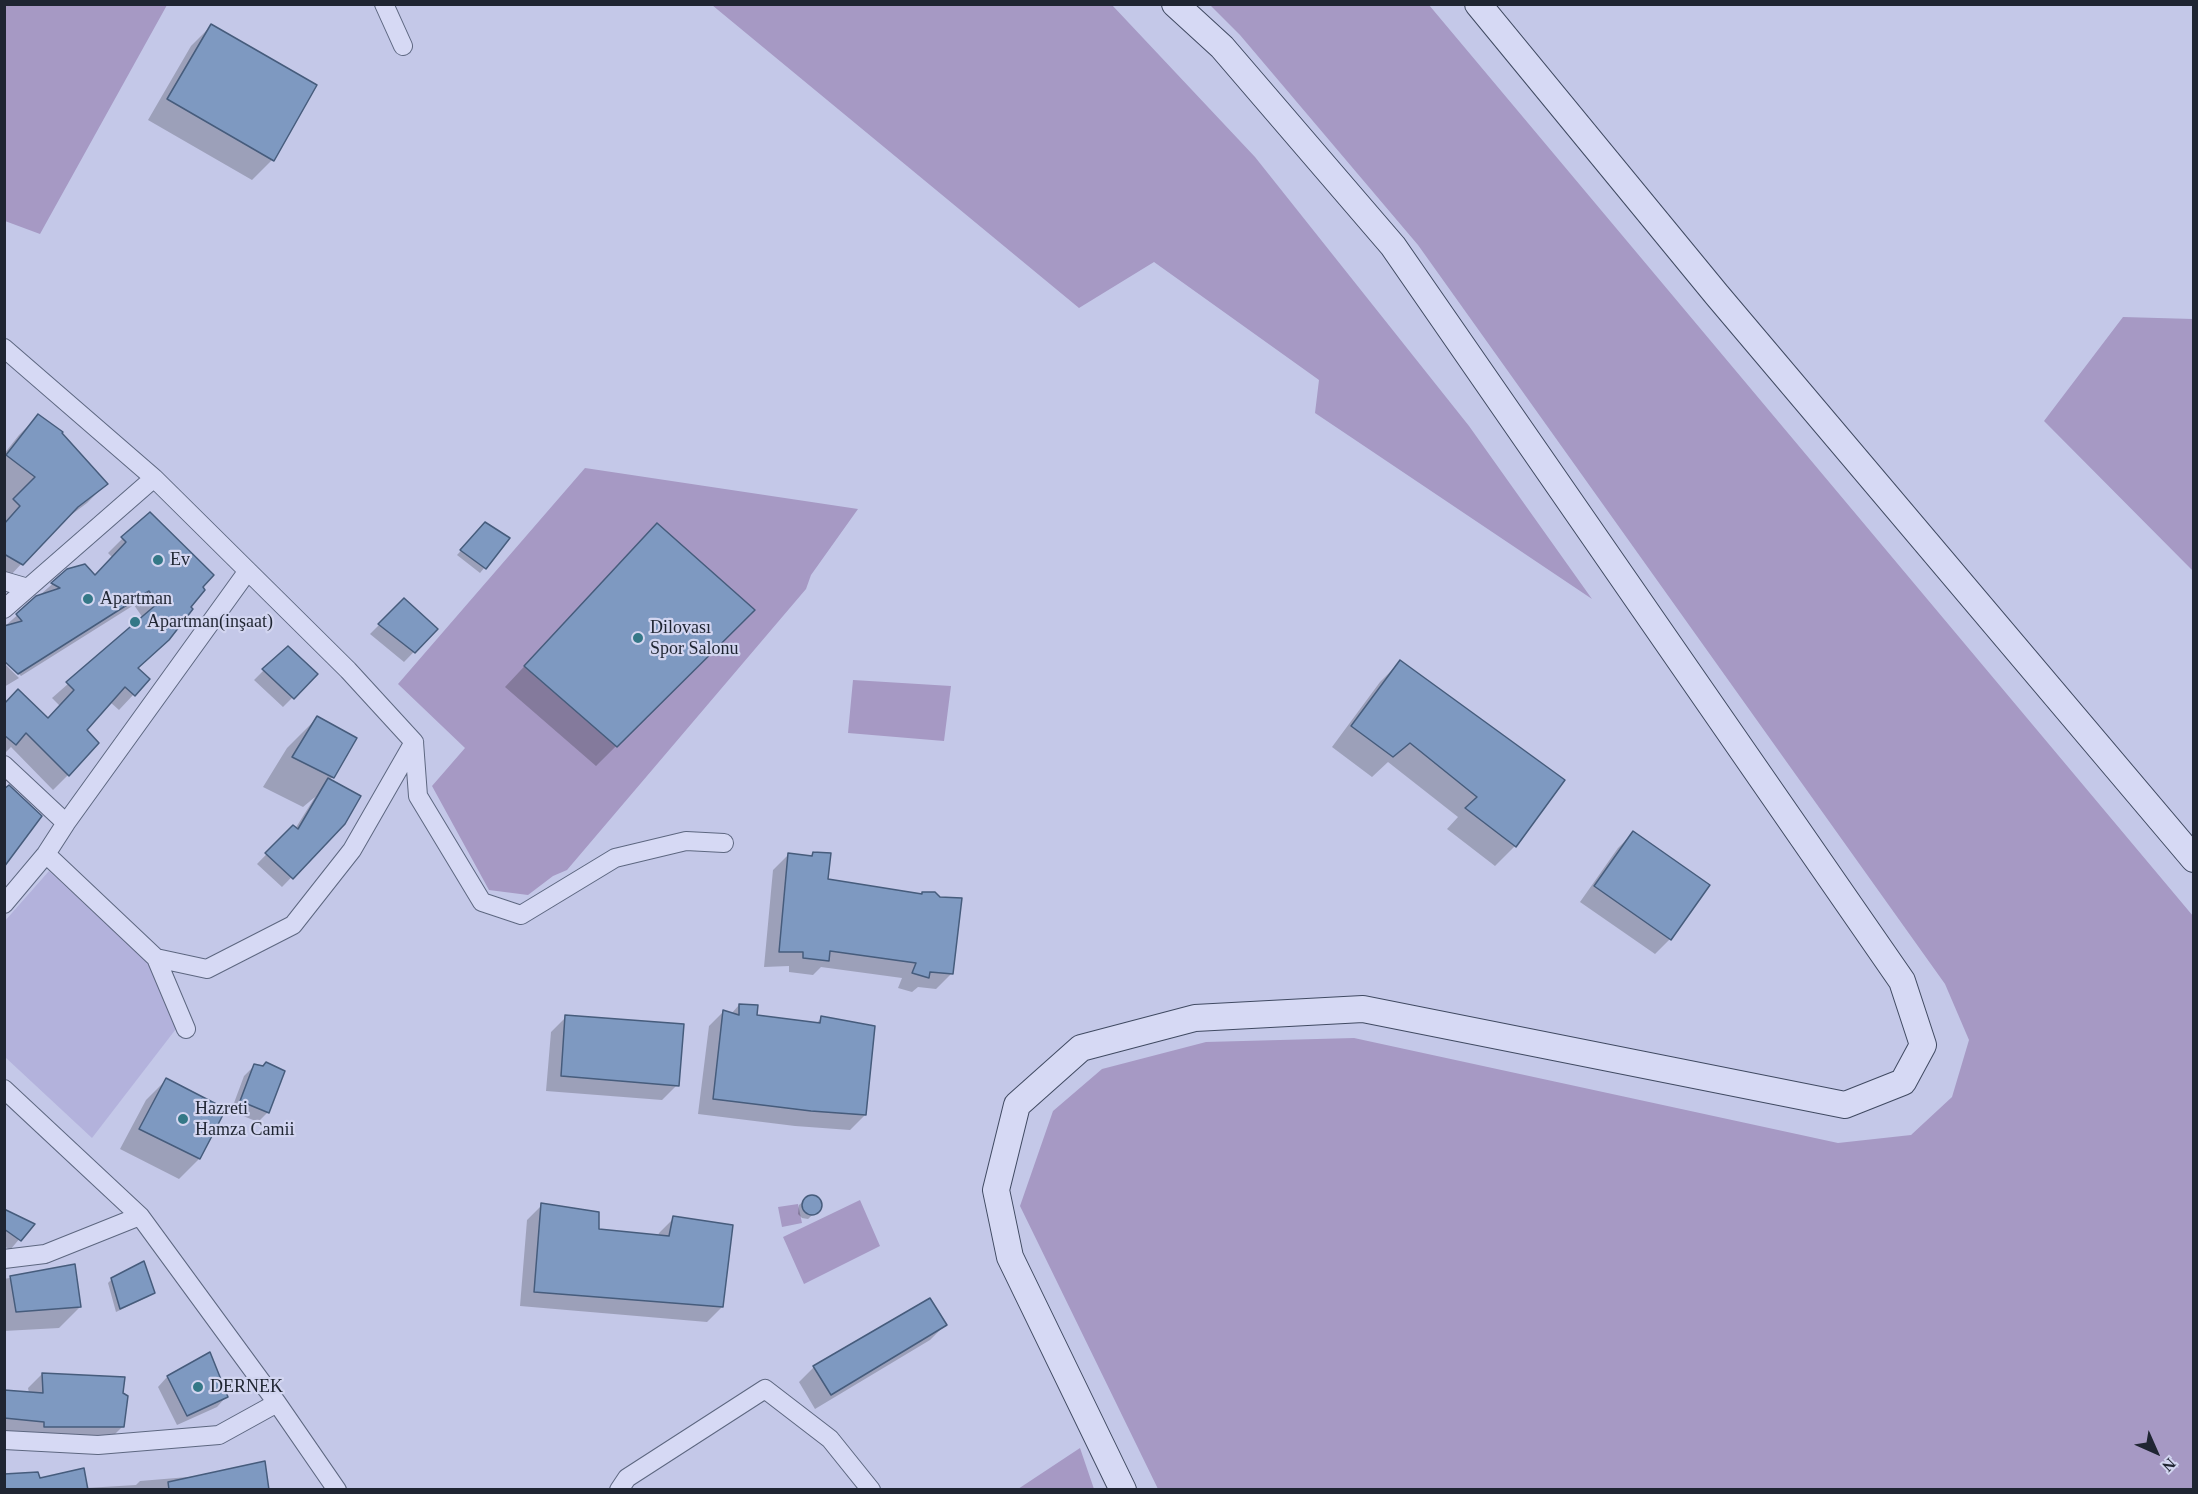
<!DOCTYPE html>
<meta charset="utf-8">
<style>
body{margin:0}
#map{position:relative;width:2198px;height:1494px;overflow:hidden;background:#c4c8e8;font-family:"Times New Roman",serif}
canvas{display:block}
.frame{position:absolute;inset:0;border:6px solid #1f2532;pointer-events:none}
.north{position:absolute;left:2126px;top:1422px;width:60px;height:60px;-webkit-text-stroke:4px #d2d5f0;paint-order:stroke;rotate:135deg;font-size:16px;font-weight:700;line-height:24px;text-align:center;color:#1f2532}
.north::after{content:'';display:block;margin:auto;width:21px;height:27px;background:#1f2532;clip-path:polygon(50% 0,100% 100%,50% 72%,0 100%)}
</style>
<div id="map">
<canvas width="2198" height="1494"></canvas>
<div class="frame"></div>
<div class="north">N</div>
</div>
<script>
const c = document.querySelector('canvas').getContext('2d');
c.lineJoin = 'round';
function fillPath(path, color) {
  c.fillStyle = color;
  c.fill(path, 'evenodd');
}
function shape(rows) {
  const path = new Path2D();
  for (const r of rows) {
    if (r.length === 3) {
      path.moveTo(r[0] + r[2], r[1]);
      path.arc(r[0], r[1], r[2], 0, 2 * Math.PI);
      continue;
    }
    path.moveTo(r[0], r[1]);
    for (let i = 2; i < r.length; i += 2) path.lineTo(r[i], r[i + 1]);
  }
  return path;
}
function strokePath(path, color, width, dash) {
  c.strokeStyle = color;
  c.lineWidth = width;
  c.lineCap = dash ? 'butt' : 'round';
  c.setLineDash(dash || []);
  c.stroke(path);
}
function drawText(font, color, halo, rows, align = 'center') {
  c.font = font + ' "Times New Roman",serif';
  c.lineWidth = 4.5;
  c.setLineDash([]);
  c.textBaseline = 'middle';
  c.strokeStyle = halo;
  c.fillStyle = color;
  for (const [text, x, y, turn = 0] of rows) {
    c.save();
    c.translate(x, y);
    c.rotate((+turn || 0) * Math.PI / 180);
    c.textAlign = isNaN(turn) ? turn : align;
    if (halo) c.strokeText(text, 0, 0);
    c.fillText(text, 0, 0);
    c.restore();
  }
}
const farmland = shape([
 [49,871,149,964,179,1025,92,1138,5,1057,4,922]
]);
const green = shape([
 [4,5,167,5,40,234,5,221],
 [712,5,1112,5,1255,157,1469,426,1592,599,1315,413,1319,380,1154,262,1079,308],
 [1210,5,1429,5,2193,916,2193,1489,1158,1489,1020,1206,1053,1111,1102,1069,1206,1042,1354,1038,1838,1143,1911,1135,1952,1097,1969,1040,1945,984,1418,245,1240,35],
 [2123,317,2193,319,2193,571,2044,421],
 [585,468,858,509,811,575,806,589,567,870,553,876,528,895,489,890,432,786,465,748,398,684],
 [853,680,951,686,944,741,848,733],
 [860,1200,880,1246,804,1284,783,1237],
 [798,1204,802,1223,782,1227,778,1207],
 [1080,1448,1094,1489,1018,1489]
]);
const shadow = shape([
 [211,26,272,160,252,180,148,120,191,46],
 [38,416,106,484,87,503,59,524,8,578,4,576,4,454,19,435],
 [486,523,508,539,480,573,457,555],
 [123,538,212,575,131,672,148,679,119,710,110,702,85,730,68,775,53,790,11,747,4,754,4,705,48,720,60,706,52,698,143,618,134,605,21,676,4,659,4,627,67,571,95,576,113,558,108,553],
 [637,546,753,610,596,766,505,687],
 [404,600,436,629,404,662,370,634],
 [1400,662,1562,781,1515,846,1495,866,1447,829,1458,817,1388,762,1372,777,1332,747,1380,682],
 [4,663,19,678,4,687],
 [264,670,316,674,283,707,254,680],
 [317,718,333,777,329,780,344,823,282,887,257,864,293,827,295,829,315,797,303,807,263,787,287,748],
 [1633,833,1708,885,1670,939,1655,954,1580,902,1618,848],
 [814,854,827,880,951,974,936,989,918,987,912,992,898,988,902,978,821,967,813,975,789,972,789,966,764,967,773,870,788,855,810,858],
 [739,1005,755,1017,816,1024,821,1018,865,1115,850,1130,795,1126,698,1114,709,1026,724,1011,731,1014],
 [566,1017,677,1085,662,1100,546,1091,551,1032],
 [254,1066,268,1112,258,1122,231,1111,244,1076],
 [166,1080,224,1110,199,1159,179,1179,120,1149,146,1100],
 [809,1197,817,1198,820,1202,820,1208,808,1219,802,1218,798,1214,799,1205],
 [542,1205,598,1230,658,1236,659,1233,674,1218,722,1307,707,1322,520,1306,527,1220],
 [4,1211,32,1224,10,1250,4,1246],
 [27,1275,80,1307,59,1328,4,1331,4,1279],
 [112,1279,153,1293,148,1297,116,1312,108,1283],
 [945,1325,930,1340,815,1409,799,1382,814,1367],
 [209,1354,226,1397,217,1407,177,1425,158,1387,167,1377],
 [42,1374,122,1394,123,1426,109,1440,4,1433,4,1391,29,1393,28,1388],
 [200,1476,267,1490,4,1490,39,1479,86,1488,136,1485,140,1481]
]);
const building = shape([
 [211,24,317,85,274,161,167,99,211,24],
 [38,414,63,432,62,433,108,484,78,507,23,565,4,554,4,524,20,506,13,499,35,477,6,455,38,414],
 [150,512,214,575,203,587,205,590,191,607,193,609,169,640,138,668,150,679,135,696,125,687,87,730,99,743,69,776,26,733,16,745,4,735,4,704,18,689,48,718,74,690,66,682,158,603,149,591,18,674,4,661,4,626,22,621,16,614,36,596,60,588,51,583,67,569,85,564,95,575,126,542,121,537,150,512],
 [485,522,510,538,486,569,460,550,485,522],
 [657,523,755,610,617,747,524,666,657,523],
 [404,598,438,629,415,653,378,624,404,598],
 [288,646,318,674,294,699,262,669,288,646],
 [1400,660,1565,780,1516,847,1465,808,1477,797,1410,743,1393,757,1351,726,1400,660],
 [317,716,357,738,334,778,292,757,317,716],
 [328,778,361,796,345,824,293,879,265,853,293,825,298,829,328,778],
 [9,785,42,816,4,867,4,789,9,785],
 [1633,831,1710,885,1671,940,1594,886,1633,831],
 [813,852,831,853,828,879,922,894,922,892,935,892,940,897,962,898,953,974,930,972,929,978,912,973,916,963,830,951,829,961,803,958,803,952,779,952,788,853,812,856,813,852],
 [739,1004,758,1005,757,1015,820,1023,821,1016,875,1026,866,1115,811,1111,713,1099,723,1010,739,1015,739,1004],
 [565,1015,684,1024,679,1086,561,1076,565,1015],
 [266,1062,285,1071,269,1113,240,1101,254,1064,263,1066,266,1062],
 [166,1078,226,1109,200,1159,139,1129,166,1078],
 [812,1205,10],
 [541,1203,599,1212,599,1229,669,1236,673,1216,733,1225,723,1307,534,1292,541,1203],
 [4,1209,35,1224,21,1241,4,1229,4,1209],
 [144,1261,155,1293,120,1309,111,1278,144,1261],
 [75,1264,81,1307,16,1312,10,1276,75,1264],
 [930,1298,947,1325,831,1395,813,1366,930,1298],
 [210,1352,228,1397,187,1416,167,1376,210,1352],
 [42,1373,125,1377,123,1393,128,1396,124,1427,44,1427,44,1422,4,1418,4,1390,43,1393,42,1373],
 [265,1461,269,1490,169,1490,168,1482,265,1461],
 [84,1468,88,1490,4,1490,4,1474,38,1472,40,1478,84,1468]
]);
const street = shape([
 [384,4,403,46],
 [4,348,154,478,348,670,414,742,352,850,293,925,207,969,156,958],
 [4,581,28,588],
 [4,609,154,478],
 [414,742,418,796,482,902,521,915,615,858,686,841,724,843],
 [4,765,66,823],
 [46,854,156,958,186,1029],
 [4,904,46,854,66,823,247,572],
 [4,1089,140,1216,277,1403,337,1490],
 [4,1259,45,1254,140,1216],
 [4,1440,98,1445,219,1435,277,1403],
 [619,1490,627,1478,765,1389,830,1439,871,1490]
]);
const secondary = shape([
 [1478,4,1717,295,2194,859],
 [1123,1490,1010,1257,996,1190,1017,1105,1081,1048,1195,1018,1363,1009,1845,1105,1903,1082,1923,1045,1902,981,1393,246,1222,47,1175,4]
]);
const markers = [
 [158,560,6,"#347887"],
 [88,599,6,"#347887"],
 [135,622,6,"#347887"],
 [638,638,6,"#347887"],
 [183,1119,6,"#347887"],
 [198,1387,6,"#347887"]
];
const poiNames = [
 ["Ev",170,560],
 ["Apartman",100,599],
 ["Apartman(inşaat)",147,622],
 ["Dilovası",650,628],
 ["Spor Salonu",650,649],
 ["Hazreti",195,1109],
 ["Hamza Camii",195,1130],
 ["DERNEK",210,1387]
];
fillPath(farmland, '#b3b2dc');
fillPath(green, '#a699c4');
fillPath(shadow, '#0003');
fillPath(building, '#7e99c1');
strokePath(building, '#465c7c', 1.5);
strokePath(street, '#5d6780', 20);
strokePath(secondary, '#404a62', 28);
strokePath(street, '#d6d9f4', 18);
strokePath(secondary, '#d6d9f4', 26);
for (const [x, y, r, color] of markers) {
  const dot = new Path2D();
  dot.arc(x, y, r, 0, 2 * Math.PI);
  c.fillStyle = color;
  c.fill(dot);
  strokePath(dot, '#d2d5f0', 2);
}
drawText('18px', '#1f2532', '#d2d5f0', poiNames, 'left');
</script>
